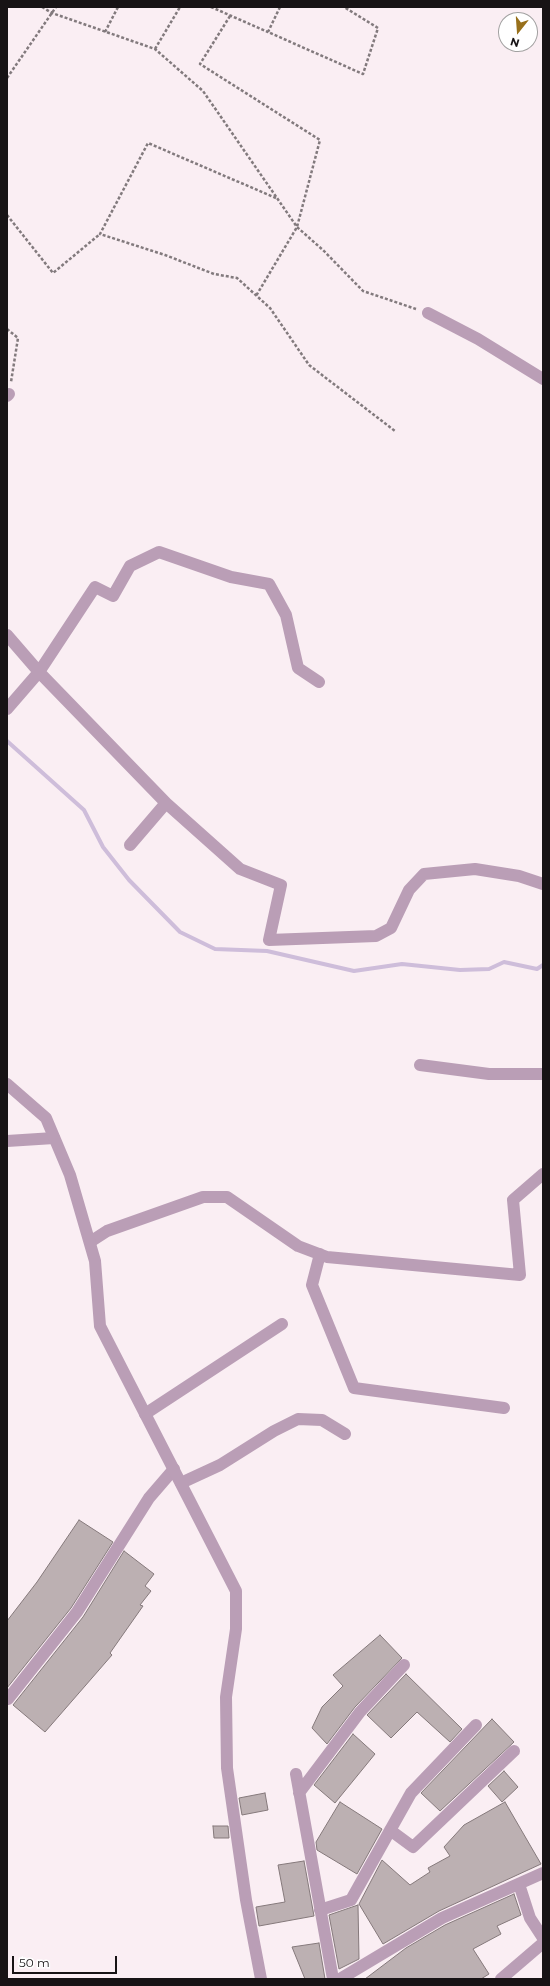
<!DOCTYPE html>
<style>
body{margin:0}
#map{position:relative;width:550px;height:1986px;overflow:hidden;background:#faeef3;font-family:Montserrat,sans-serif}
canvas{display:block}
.frame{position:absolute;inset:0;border:8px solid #171315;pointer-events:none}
.north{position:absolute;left:498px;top:12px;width:40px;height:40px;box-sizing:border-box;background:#fff;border:1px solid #a2a1a1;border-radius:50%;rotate:197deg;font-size:11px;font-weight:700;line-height:16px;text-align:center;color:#171315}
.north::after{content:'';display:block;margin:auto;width:14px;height:18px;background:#98701b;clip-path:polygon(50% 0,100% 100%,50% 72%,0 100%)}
.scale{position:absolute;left:12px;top:1956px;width:105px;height:18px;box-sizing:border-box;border:2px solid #171315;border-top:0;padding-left:5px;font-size:12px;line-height:14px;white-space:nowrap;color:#171315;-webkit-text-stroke:3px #fff;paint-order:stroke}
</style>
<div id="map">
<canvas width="550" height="1986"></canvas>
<div class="frame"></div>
<div class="north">N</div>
<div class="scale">50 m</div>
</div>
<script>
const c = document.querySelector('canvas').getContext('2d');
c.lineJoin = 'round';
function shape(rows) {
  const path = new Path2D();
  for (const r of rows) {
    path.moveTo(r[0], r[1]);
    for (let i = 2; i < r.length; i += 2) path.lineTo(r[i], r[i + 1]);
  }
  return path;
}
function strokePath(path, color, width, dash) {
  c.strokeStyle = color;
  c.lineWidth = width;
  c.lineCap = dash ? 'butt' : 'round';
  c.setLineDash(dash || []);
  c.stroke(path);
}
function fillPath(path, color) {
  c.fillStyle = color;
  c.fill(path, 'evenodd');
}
const stream = shape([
 [7,741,84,810,103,847,129,880,180,932,215,949,267,951,354,971,402,964,460,970,489,969,504,962,537,969,543,965]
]);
const building = shape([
 [79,1520,113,1542,71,1608,7,1688,7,1621,37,1582,79,1520],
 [124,1551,154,1574,145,1586,151,1591,140,1605,143,1606,110,1653,112,1655,45,1732,13,1705,83,1617,124,1551],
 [380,1635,402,1658,355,1707,327,1744,312,1728,322,1707,343,1686,333,1675,380,1635],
 [406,1674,462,1729,450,1742,417,1712,391,1738,367,1715,406,1674],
 [492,1719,514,1742,440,1811,421,1793,492,1719],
 [353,1734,375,1754,335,1803,314,1785,353,1734],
 [504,1771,518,1787,502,1802,488,1786,504,1771],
 [265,1793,268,1810,242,1815,239,1798,265,1793],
 [340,1802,382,1829,357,1874,317,1850,316,1842,340,1802],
 [505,1802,541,1864,439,1911,383,1944,359,1904,382,1860,410,1885,430,1872,428,1868,450,1856,444,1847,464,1825,505,1802],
 [213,1826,228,1826,229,1838,214,1838,213,1826],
 [304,1861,314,1916,259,1926,256,1907,285,1902,278,1865,304,1861],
 [514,1894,521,1915,497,1926,501,1934,473,1949,489,1974,481,1979,365,1979,406,1948,445,1925,514,1894],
 [358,1905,359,1959,339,1969,329,1915,358,1905],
 [319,1943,325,1979,305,1979,292,1947,319,1943]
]);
const path = shape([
 [42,7,52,13,155,49,203,91,297,227,324,251,363,291,416,309],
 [211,7,268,32],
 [280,7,268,32,363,74,378,28,344,7],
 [230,16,200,64,320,140,297,227,256,296],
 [105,32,118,7],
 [155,49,180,7],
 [7,78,56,7],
 [276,198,148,143,100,234,165,255,214,274,237,278,270,308,309,365,395,431],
 [7,215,53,273,100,234],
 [7,329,18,338,11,382]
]);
const minor = shape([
 [428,313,478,339,543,379],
 [7,396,9,394],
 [7,635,39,672,166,803],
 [7,709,39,672,95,587,113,596,130,566,159,552,231,577,269,584,286,615,298,668,319,682],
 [130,845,166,803,240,869,281,885,269,940,376,936,391,928,409,890,424,874,475,869,519,876,543,884],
 [420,1065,489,1074,543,1074],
 [7,1141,54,1138],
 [90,1242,107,1231,203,1197,227,1197,298,1246,327,1257,520,1275,513,1200,543,1174],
 [320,1254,312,1285,354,1388,504,1408],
 [145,1414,282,1324],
 [181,1483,220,1465,274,1431,298,1419,322,1420,345,1434],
 [8,1699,77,1612,149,1498,174,1469],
 [296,1774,333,1979],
 [299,1793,360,1712,404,1665],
 [390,1830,413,1847,514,1751],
 [519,1884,530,1918,543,1938],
 [320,1910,351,1900,411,1793,476,1725],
 [340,1979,442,1918,543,1873],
 [501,1979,543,1943]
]);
const tertiary = shape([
 [7,1084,46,1118,70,1175,95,1261,100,1326,236,1591,236,1629,226,1697,227,1768,246,1900,261,1979]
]);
strokePath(stream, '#cebdda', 4);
fillPath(building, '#bcb0b2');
strokePath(building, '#85797b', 1);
strokePath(path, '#827a7d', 2.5, [3, 2]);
strokePath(minor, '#ba9eb6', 12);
strokePath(tertiary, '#ba9eb6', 12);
</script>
